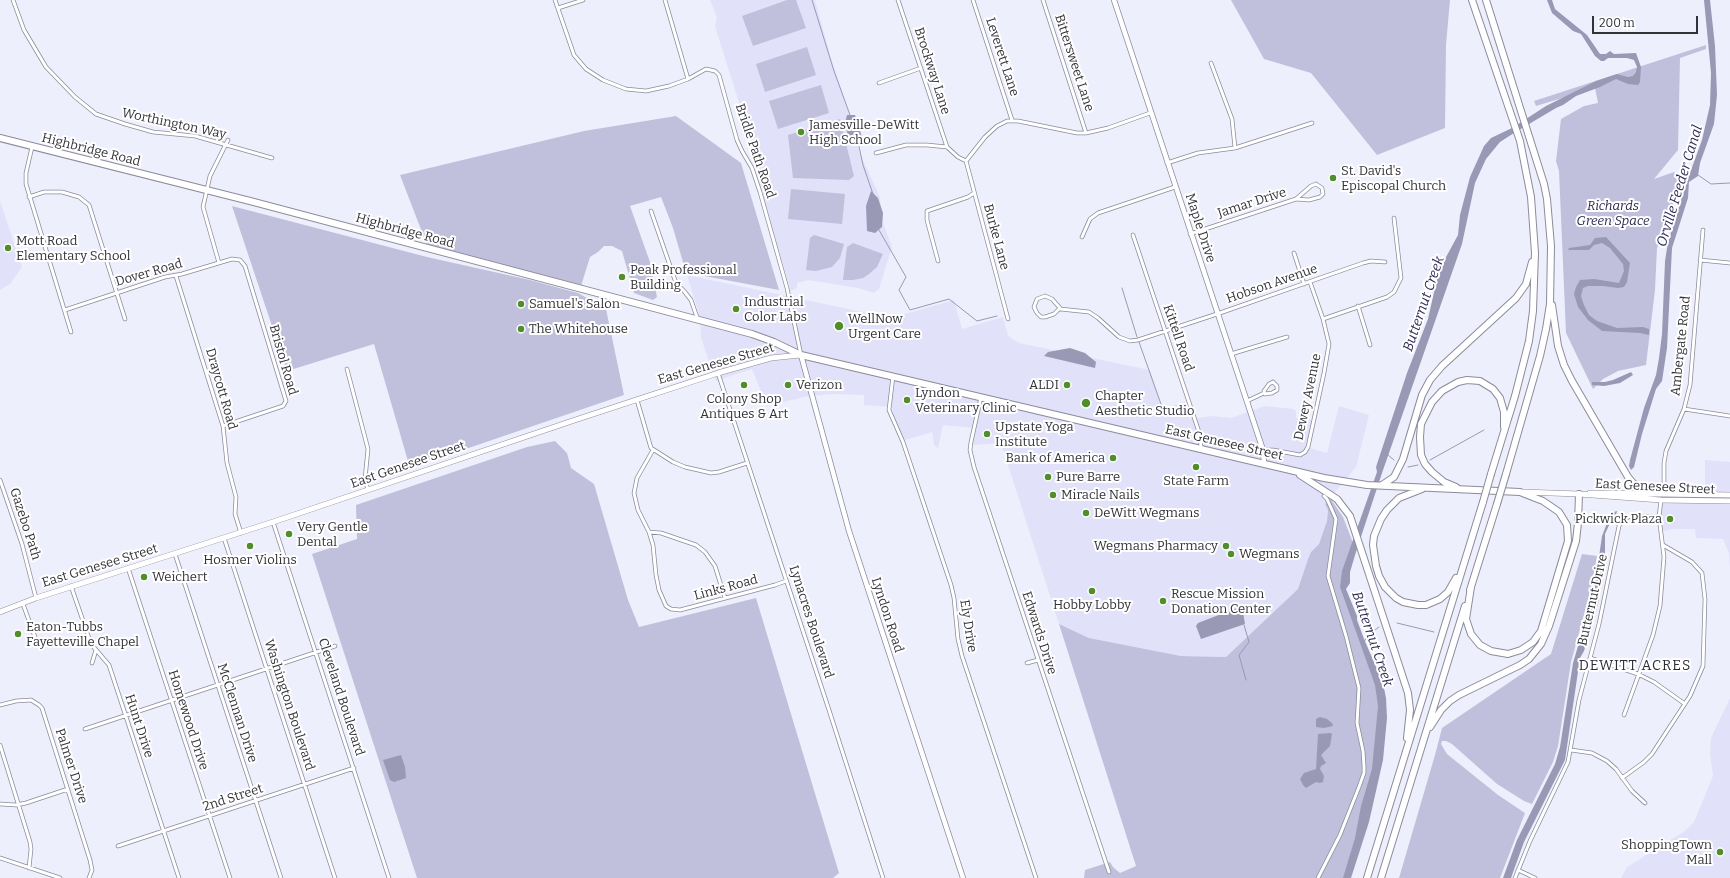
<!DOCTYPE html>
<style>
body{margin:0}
#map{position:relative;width:1730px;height:878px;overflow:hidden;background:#eeeffc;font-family:Bitter,serif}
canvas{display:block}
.scale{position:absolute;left:1592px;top:16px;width:106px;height:18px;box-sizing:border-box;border:2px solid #323239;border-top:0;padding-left:5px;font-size:12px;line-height:14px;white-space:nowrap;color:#323239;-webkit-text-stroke:3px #fff;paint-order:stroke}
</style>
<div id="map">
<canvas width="1730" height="878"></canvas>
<div class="scale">200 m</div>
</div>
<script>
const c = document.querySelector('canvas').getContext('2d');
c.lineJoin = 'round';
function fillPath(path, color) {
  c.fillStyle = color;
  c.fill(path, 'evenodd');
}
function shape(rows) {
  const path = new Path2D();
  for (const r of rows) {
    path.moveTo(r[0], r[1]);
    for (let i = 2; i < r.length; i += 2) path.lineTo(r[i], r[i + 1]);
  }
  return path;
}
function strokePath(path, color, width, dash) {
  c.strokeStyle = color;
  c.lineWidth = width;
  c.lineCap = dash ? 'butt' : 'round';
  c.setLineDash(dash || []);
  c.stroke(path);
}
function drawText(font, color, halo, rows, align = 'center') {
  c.font = font + ' Bitter,serif';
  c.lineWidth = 4;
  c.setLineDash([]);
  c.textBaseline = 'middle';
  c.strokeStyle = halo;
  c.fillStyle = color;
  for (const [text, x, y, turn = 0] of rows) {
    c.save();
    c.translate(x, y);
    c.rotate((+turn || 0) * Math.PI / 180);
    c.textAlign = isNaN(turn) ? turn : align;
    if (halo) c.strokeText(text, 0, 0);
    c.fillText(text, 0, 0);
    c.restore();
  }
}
const built = shape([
 [710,0,815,0,830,55,848,109,860,154,880,197,881,217,892,247,879,289,874,293,858,288,808,280,797,283,797,288,791,291,756,173,757,166,741,109,715,26,717,17],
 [0,201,22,267,10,284,0,290],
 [687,275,891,318,954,300,962,329,1003,317,1008,336,1019,343,1150,370,1162,409,1185,402,1190,419,1212,416,1231,418,1265,406,1293,409,1296,411,1296,418,1312,420,1306,447,1327,453,1339,406,1369,415,1356,467,1325,504,1328,510,1327,521,1319,544,1311,552,1308,559,1298,589,1226,657,1181,656,1089,638,1059,624,1001,443,973,445,976,428,943,425,938,448,934,445,932,432,905,440,895,421,892,407,864,405,864,395,833,394,808,396,767,406,752,369,716,381,701,338,700,317],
 [1705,460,1730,462,1730,569,1729,553,1723,539,1696,538,1695,529,1673,529,1661,532,1659,517,1661,500,1665,494,1705,495],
 [1730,698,1730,878,1621,878,1627,867,1685,831,1694,822,1713,776,1710,754,1711,738]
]);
const green = shape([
 [787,0,796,0,806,28,753,46,742,16],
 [1231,0,1450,0,1446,45,1445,128,1377,155,1311,73,1264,59],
 [1706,45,1706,49,1680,58,1678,150,1654,179,1674,172,1683,178,1657,248,1655,290,1646,365,1618,371,1603,379,1593,389,1566,333,1559,171,1556,161,1561,119,1584,106,1598,103,1595,88,1536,106,1534,101],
 [807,47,816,75,765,92,756,64],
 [821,85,829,113,778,129,769,101],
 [676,116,741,163,779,290,699,275,685,269,673,228,661,197,630,206,650,262,657,297,653,300,634,293,622,251,612,246,604,246,598,252,590,257,581,286,427,245,400,175,584,131],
 [840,119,854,176,849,180,793,178,788,135],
 [791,189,845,194,842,224,788,219],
 [232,206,427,257,530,280,578,293,606,309,624,395,410,468,374,344,287,371],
 [814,235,844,244,840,258,832,267,816,271,806,270,810,238],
 [853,243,883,254,877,267,869,274,863,278,853,280,843,280,847,247],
 [555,441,567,453,571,468,594,484,628,600,639,627,756,598,839,873,833,878,417,878,312,554,357,539,356,505,527,447],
 [1331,499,1343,517,1355,548,1344,592,1381,696,1379,759,1347,878,1084,878,1085,870,1110,862,1113,867,1120,873,1136,866,1059,624,1089,638,1181,656,1226,657,1298,589,1308,559,1311,552,1319,544,1327,521,1328,510,1325,504],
 [1582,554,1597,556,1591,589,1571,662,1558,746,1553,762,1532,804,1524,801,1497,784,1452,744,1446,741,1442,741,1441,744,1447,754,1498,795,1525,813,1500,878,1399,878,1435,755,1442,728,1551,654]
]);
const water = shape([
 [1547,0,1552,0,1555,9,1587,35,1600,54,1606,54,1610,51,1614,54,1636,53,1641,67,1640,82,1638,85,1628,84,1616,79,1600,87,1576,96,1563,105,1556,108,1514,133,1500,142,1486,159,1475,183,1462,244,1382,473,1356,552,1350,572,1350,583,1346,589,1357,616,1357,620,1364,639,1383,683,1386,698,1387,718,1383,760,1369,822,1351,878,1343,878,1355,838,1361,806,1372,769,1378,706,1375,685,1340,587,1342,571,1377,472,1376,467,1407,373,1428,319,1439,270,1458,235,1460,215,1470,177,1484,146,1491,138,1512,128,1546,106,1596,81,1617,74,1628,77,1633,76,1636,72,1637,67,1634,60,1627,58,1608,58,1604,61,1601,61,1595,56,1581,34,1573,31,1552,13],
 [1704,0,1710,0,1715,46,1717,95,1714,124,1700,163,1698,176,1689,182,1688,198,1672,248,1667,348,1662,381,1656,389,1642,434,1634,467,1631,470,1629,466,1630,460,1644,408,1656,375,1659,358,1662,334,1665,261,1668,242,1687,181,1702,140,1710,105,1711,73],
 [847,115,855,115,862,137,849,140,845,123],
 [871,191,878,198,883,213,882,227,875,233,867,231,866,206],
 [1606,237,1630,263,1627,282,1624,287,1618,288,1603,286,1588,286,1583,288,1581,296,1584,305,1589,315,1597,321,1617,328,1643,327,1649,329,1649,335,1640,333,1602,331,1588,320,1578,307,1574,294,1576,287,1580,280,1594,279,1619,283,1624,271,1623,264,1610,248,1602,243,1594,245,1589,250,1568,250,1569,248,1590,245,1595,238],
 [1070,348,1085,353,1096,362,1095,368,1044,356,1048,352],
 [1631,372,1633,375,1620,383,1604,386,1592,385,1592,382,1605,382,1613,380],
 [1617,511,1615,519,1610,523,1605,534,1605,559,1598,604,1584,651,1580,658,1565,760,1524,842,1511,878,1503,878,1517,840,1555,764,1560,747,1573,663,1594,592,1602,536,1611,513],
 [1242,606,1245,624,1201,639,1196,626,1198,623],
 [1320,717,1327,719,1332,723,1333,726,1324,728,1316,727,1316,719],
 [1330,733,1332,734,1330,746,1321,755,1326,763,1321,766,1320,769,1324,776,1323,782,1320,783,1316,782,1306,788,1303,785,1300,779,1304,773,1316,769,1318,734],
 [401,755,405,767,406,778,394,782,390,780,383,760]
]);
const stream = shape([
 [812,0,834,71,850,115],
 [857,137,863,165,873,194],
 [1698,175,1711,184,1730,183],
 [879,230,906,277,899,290,910,310,949,299,977,321,997,316],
 [1122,288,1137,337],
 [1139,342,1162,407],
 [1388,455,1394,460],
 [1430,460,1484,430],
 [1408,467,1418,465],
 [1397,623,1434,632],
 [1244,625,1249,642,1239,655,1246,680],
 [1364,642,1368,635,1379,627]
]);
const street = shape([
 [13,0,24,30,46,67,75,97,96,114,125,124,153,132,195,136,272,158],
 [555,0,574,55,586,69,603,80,626,89,646,91,669,86,688,79,706,69,715,71,719,75,737,140,742,151,752,168,760,192,787,288,801,355],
 [665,0,688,79],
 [898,0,947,147],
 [973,0,1012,120],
 [1043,0,1086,133],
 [558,8,583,0],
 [1211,63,1232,119,1235,148],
 [879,83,921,68],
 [32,147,26,173,26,184,71,332],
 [876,153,906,145,927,145,947,147,958,157,966,161],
 [966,161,985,137,997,126,1007,121,1018,121,1077,133,1086,133,1108,128,1150,113],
 [966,161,1008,319],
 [1167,163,1198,153,1235,148,1312,123],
 [1316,184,1322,188,1323,194,1320,197,1309,200,1296,199,1311,186,1316,184],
 [29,197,44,192,62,192,79,197,89,205,125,319],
 [651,211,676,283,684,291,691,300,698,320],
 [1190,234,1296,199],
 [1133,235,1200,435,1201,448],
 [1082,237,1090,219,1098,213,1175,187],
 [1294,253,1304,284],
 [1700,260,1730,263],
 [938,261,927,220,927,211,968,197,974,193],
 [219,263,203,207,210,176,228,140],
 [176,276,223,426,227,463,236,497,235,514,241,533],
 [1045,296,1052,299,1060,308,1054,314,1045,317,1041,317,1037,313,1034,307,1037,299,1045,296],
 [1358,306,1370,345],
 [1060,309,1089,312,1098,318,1119,337,1130,341,1138,340,1217,314,1363,263,1371,261,1385,262],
 [65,310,165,277,182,274,232,259,240,260,245,266,286,401,283,406,223,426],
 [1323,319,1387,297,1394,292,1401,278,1394,218],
 [1231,354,1287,337],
 [347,369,368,449,365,479,368,490],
 [718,373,829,710,883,878],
 [893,376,889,410,903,442,951,585,954,598,958,639,962,656,1036,878],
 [1273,382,1277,386,1277,390,1272,393,1265,394,1264,391,1269,384,1273,382],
 [981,397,971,442,970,450,974,467,1109,872],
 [637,400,651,448,673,462,685,467,711,473,719,472,747,463],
 [1247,401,1264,393],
 [1684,409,1730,416],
 [653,450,637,478,634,493,638,510,649,532,653,545,656,575,659,590,666,606,671,609,680,610,775,585,786,581],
 [1263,450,1273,450,1300,455,1305,452,1308,447,1324,373,1329,344,1323,319,1310,282],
 [0,480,22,544,36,598],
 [1664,484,1664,463,1666,451,1684,409,1690,385,1703,230],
 [273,522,389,878],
 [649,532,661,533,696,545,705,552,715,566,725,598],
 [224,538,335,878],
 [175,554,281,878],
 [128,568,230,878],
 [71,586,91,644,109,665,179,878],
 [23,604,35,637],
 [1590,658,1638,674,1654,682,1685,704],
 [92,663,96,650],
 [1027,663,1038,660],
 [0,705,16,701,31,700,39,705,42,708,90,860,92,870,89,878],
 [1624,715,1653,635,1660,606,1664,557,1659,517,1661,500],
 [85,729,335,646],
 [0,745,30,842,31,849,29,868],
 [1571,750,1592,753,1607,761,1616,769,1632,791,1645,803],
 [1622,778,1644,762,1652,754,1690,696,1703,666,1705,599,1702,573,1692,562,1663,545],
 [0,804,16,805,26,803,68,789],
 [118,846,354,768],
 [0,858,60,878],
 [1518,870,1535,878],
 [1318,878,1340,835,1359,787,1364,773,1364,766,1363,751,1357,723,1359,688,1346,636,1328,576,1336,519,1327,499,1324,496],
 [1515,878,1530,841,1568,762,1579,700,1599,624,1619,526,1622,520,1631,516,1659,517]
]);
const secondary = shape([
 [1114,0,1263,450,1264,463],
 [801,355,849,531,963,878]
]);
const primary = shape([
 [1523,492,1579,494,1661,500,1730,501],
 [1590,493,1730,495],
 [0,612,36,598,273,522,575,420,718,373,771,358,800,355]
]);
const highway = shape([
 [1472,0,1520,141,1531,197,1535,253,1533,311,1529,341,1515,396,1491,474],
 [1486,0,1544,184,1547,199,1551,246,1550,304,1546,329,1540,356,1506,474],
 [0,138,250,201,752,334,774,342,801,355,1324,478,1367,485,1520,492,1543,501,1559,512,1567,525,1568,541,1541,631,1533,642,1521,650,1508,654,1491,651,1480,645,1471,634,1466,619,1471,587],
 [1552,305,1558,346,1564,365,1572,381,1628,477,1633,483,1643,488,1659,493],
 [1300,475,1337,499,1350,516,1408,693,1410,710,1407,738],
 [1382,485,1394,477,1403,459,1422,395,1430,380,1442,366,1516,298,1526,284,1532,262],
 [1456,487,1444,482,1432,472,1425,464,1421,455,1420,437,1421,424,1432,402,1442,391,1458,382,1467,380,1480,381,1493,389,1500,398,1504,412,1504,427],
 [1422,489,1399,498,1387,510,1381,519,1374,536,1373,545,1376,566,1379,576,1385,587,1396,598,1403,602,1418,605,1426,605,1440,599,1448,592,1456,578],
 [1470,590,1497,504],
 [1430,727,1441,710,1450,701,1459,695,1520,665,1529,659,1541,644,1549,626,1576,541,1578,523,1579,494],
 [1367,878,1483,502],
 [1381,878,1465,606]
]);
const highwayBridge = shape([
 [1483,502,1491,474],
 [1497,504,1506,474]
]);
const markers = [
 [801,132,4,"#528d2b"],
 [1333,178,4,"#528d2b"],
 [8,248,4,"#528d2b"],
 [622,277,4,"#528d2b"],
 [521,304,4,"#528d2b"],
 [736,309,4,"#528d2b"],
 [839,326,5,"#528d2b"],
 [521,329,4,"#528d2b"],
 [744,385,4,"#528d2b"],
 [788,385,4,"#528d2b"],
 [1067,385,4,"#528d2b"],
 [907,400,4,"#528d2b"],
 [1086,403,5,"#528d2b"],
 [987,434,4,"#528d2b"],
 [1113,458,4,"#528d2b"],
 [1196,467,4,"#528d2b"],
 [1048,477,4,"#528d2b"],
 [1053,495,4,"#528d2b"],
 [1086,513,4,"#528d2b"],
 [1670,519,4,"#528d2b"],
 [289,534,4,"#528d2b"],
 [250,546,4,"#528d2b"],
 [1226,546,4,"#528d2b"],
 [1231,554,4,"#528d2b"],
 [144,577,4,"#528d2b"],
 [1092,591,4,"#528d2b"],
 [1163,601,4,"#528d2b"],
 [18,634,4,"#528d2b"],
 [1720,852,4,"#528d2b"]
];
const streetNames = [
 ["Leverett Lane",1002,57,72],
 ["Bittersweet Lane",1074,63,72],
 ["Brockway Lane",932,71,72],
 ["Worthington Way",174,124,12],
 ["Highbridge Road",91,150,14],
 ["Bridle Path Road",755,151,71],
 ["Jamar Drive",1252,203,-18],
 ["Maple Drive",1200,228,72],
 ["Highbridge Road",405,231,15],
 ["Burke Lane",996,237,75],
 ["Dover Road",149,273,-16],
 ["Hobson Avenue",1272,284,-19],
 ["Kittell Road",1178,338,71],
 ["Ambergate Road",1681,346,-84],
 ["Bristol Road",283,360,74],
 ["East Genesee Street",716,364,-16],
 ["Draycott Road",221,389,74],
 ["Dewey Avenue",1308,397,-78],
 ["East Genesee Street",1224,443,13],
 ["East Genesee Street",408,465,-19],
 ["East Genesee Street",1655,487,3],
 ["Gazebo Path",25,524,72],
 ["East Genesee Street",100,566,-17],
 ["Links Road",726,588,-15],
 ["Butternut Drive",1593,600,-77],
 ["Lyndon Road",887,615,72],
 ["Lynacres Boulevard",811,622,72],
 ["Ely Drive",968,626,81],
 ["Edwards Drive",1039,633,72],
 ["Cleveland Boulevard",341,697,72],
 ["Washington Boulevard",289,705,72],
 ["McClennan Drive",237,713,72],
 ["Homewood Drive",188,720,72],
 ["Hunt Drive",139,726,72],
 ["Palmer Drive",71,766,72],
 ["2nd Street",233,798,-18]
];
const poiNames = [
 ["Jamesville-DeWitt",809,125],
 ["High School",809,140],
 ["St. David's",1341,171],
 ["Episcopal Church",1341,186],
 ["Mott Road",16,241],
 ["Elementary School",16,256],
 ["Peak Professional",630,270],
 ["Building",630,285],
 ["Industrial",744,302],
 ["Color Labs",744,317],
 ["Samuel's Salon",529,304],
 ["WellNow",848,319],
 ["Urgent Care",848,334],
 ["The Whitehouse",529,329],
 ["Verizon",796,385],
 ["ALDI",1059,385,"right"],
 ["Lyndon",915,393],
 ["Veterinary Clinic",915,408],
 ["Chapter",1095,396],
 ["Aesthetic Studio",1095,411],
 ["Colony Shop",744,399,"center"],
 ["Antiques & Art",744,414,"center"],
 ["Upstate Yoga",995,427],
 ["Institute",995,442],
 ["Bank of America",1105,458,"right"],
 ["Pure Barre",1056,477],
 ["State Farm",1196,481,"center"],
 ["Miracle Nails",1061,495],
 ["DeWitt Wegmans",1094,513],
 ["Pickwick Plaza",1662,519,"right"],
 ["Very Gentle",297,527],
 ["Dental",297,542],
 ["Wegmans Pharmacy",1218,546,"right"],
 ["Wegmans",1239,554],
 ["Hosmer Violins",250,560,"center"],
 ["Weichert",152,577],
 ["Rescue Mission",1171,594],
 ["Donation Center",1171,609],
 ["Hobby Lobby",1092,605,"center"],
 ["Eaton-Tubbs",26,627],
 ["Fayetteville Chapel",26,642],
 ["ShoppingTown",1712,845,"right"],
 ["Mall",1712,860,"right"]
];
const parkNames = [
 ["Richards",1613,206],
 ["Green Space",1613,221]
];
const waterNames = [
 ["Orville Feeder Canal",1680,186,-73],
 ["Butternut Creek",1424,304,-71],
 ["Butternut Creek",1372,639,71]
];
const neighbourhoodNames = [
 ["DEWITT ACRES",1635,666]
];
fillPath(built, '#e1e1fa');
fillPath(green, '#c0c0dc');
fillPath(water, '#9999b6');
strokePath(stream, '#9999b6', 1);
strokePath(street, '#8b8b9b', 4.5);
strokePath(secondary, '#8b8b9b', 6);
strokePath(primary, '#8b8b9b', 6);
strokePath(highway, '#8b8b9b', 8);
strokePath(street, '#fff', 3);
strokePath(secondary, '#fff', 4.5);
strokePath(primary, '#fff', 5);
strokePath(highway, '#fff', 6);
strokePath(highwayBridge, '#8b8b9b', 8, []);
strokePath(highwayBridge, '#fff', 6);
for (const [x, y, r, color] of markers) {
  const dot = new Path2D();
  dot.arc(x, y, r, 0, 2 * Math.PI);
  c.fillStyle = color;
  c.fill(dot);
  strokePath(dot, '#fff', 1.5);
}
drawText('13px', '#323239', '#fff', streetNames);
drawText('13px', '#323239', '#fff', poiNames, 'left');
drawText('italic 13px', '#2a264f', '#fff', parkNames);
drawText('italic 14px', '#2f2c56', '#fff', waterNames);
c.letterSpacing = '1px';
drawText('14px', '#2d2d3a', '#fff', neighbourhoodNames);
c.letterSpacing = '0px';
</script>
